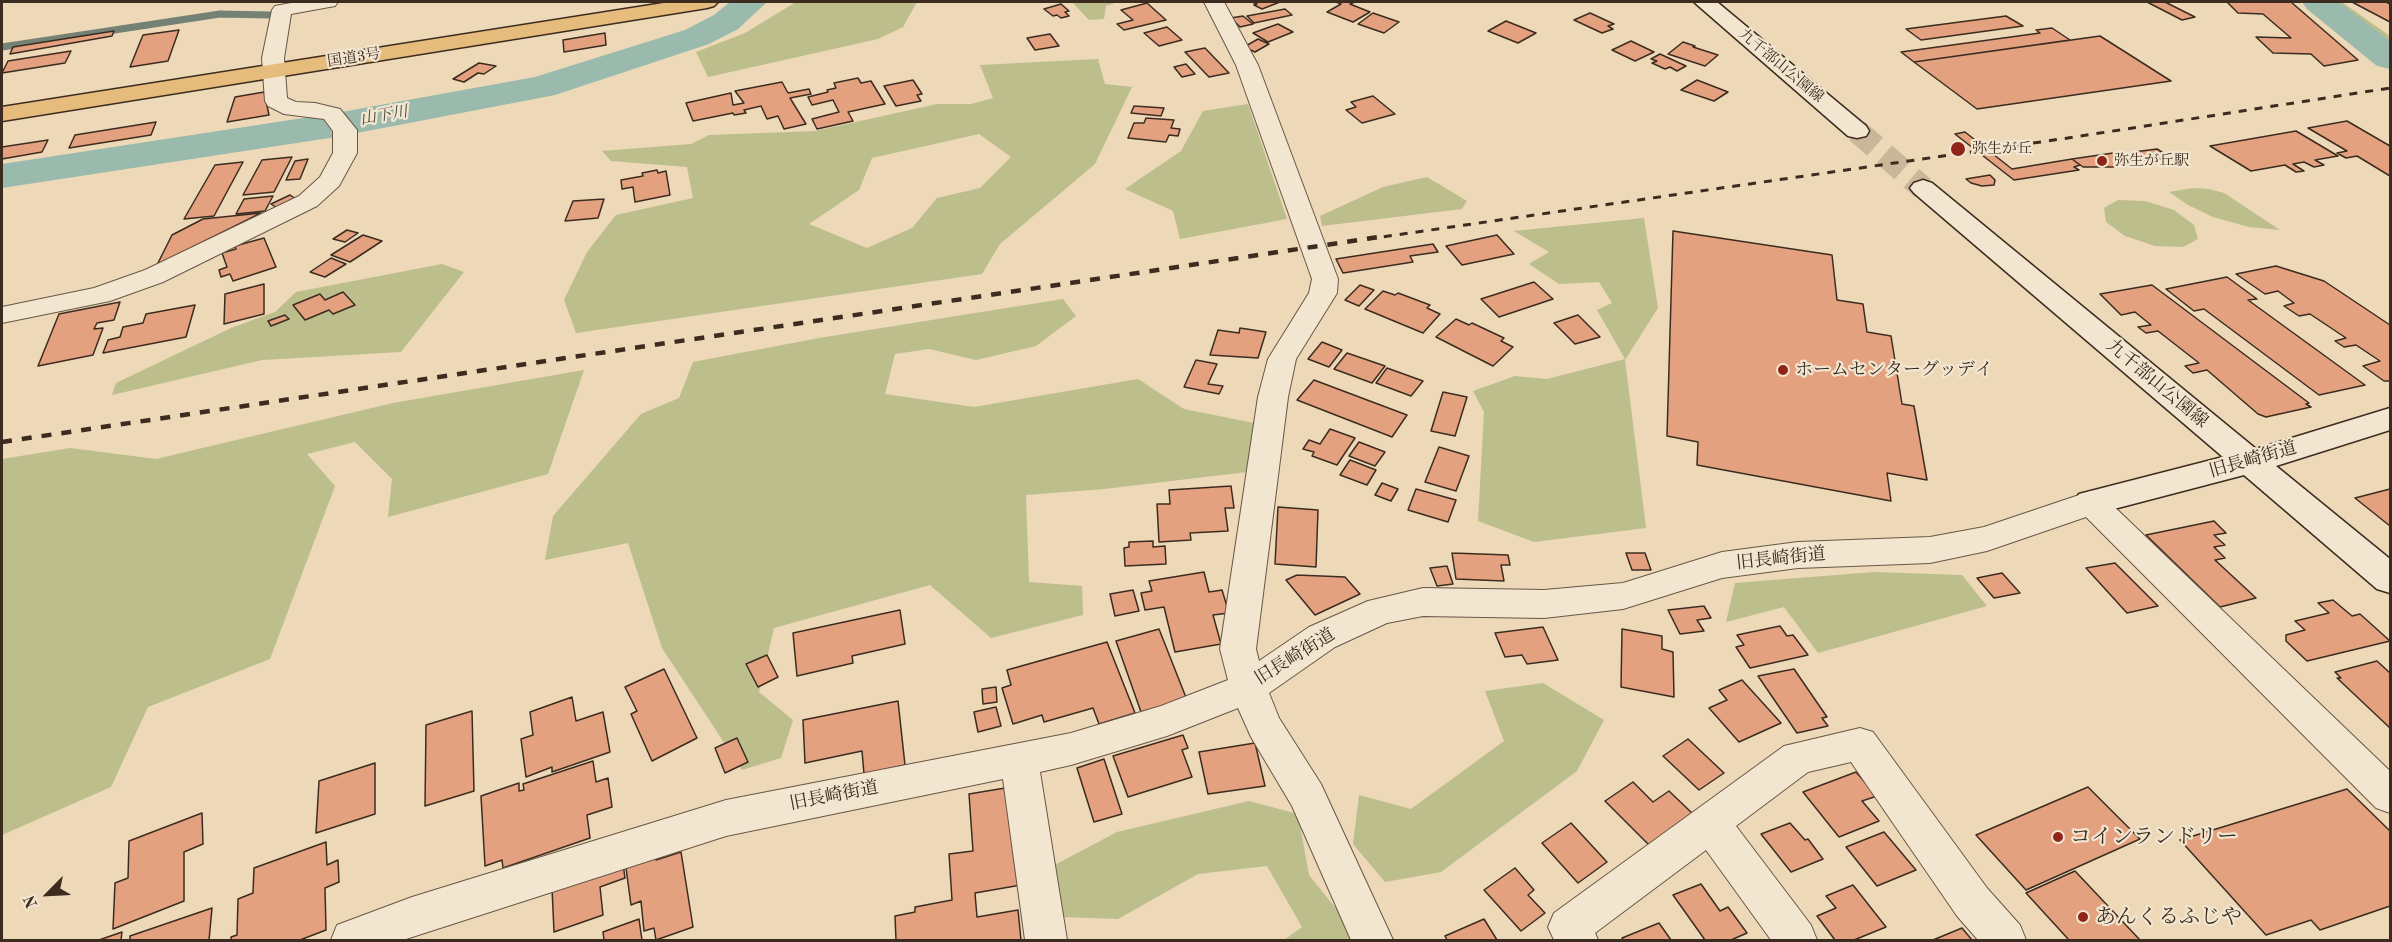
<!DOCTYPE html>
<meta charset="utf-8">
<style>
body{margin:0}
#map{position:relative;width:2392px;height:942px;overflow:hidden;background:#edd8b7;font-family:"Old Standard TT",serif}
canvas{display:block}
.frame{position:absolute;inset:0;border:3px solid #3c2c20;pointer-events:none}
.north{position:absolute;left:18px;top:864px;width:60px;height:60px;-webkit-text-stroke:4px #f3e6d0;paint-order:stroke;rotate:246deg;font-size:16px;font-weight:700;line-height:24px;text-align:center;color:#3c2c20}
.north::after{content:'';display:block;margin:auto;width:21px;height:27px;background:#3c2c20;clip-path:polygon(50% 0,100% 100%,50% 72%,0 100%)}
</style>
<div id="map">
<canvas width="2392" height="942"></canvas>
<div class="frame"></div>
<div class="north">N</div>
</div>
<script>
const c = document.querySelector('canvas').getContext('2d');
c.lineJoin = 'round';
function fillPath(path, color) {
  c.fillStyle = color;
  c.fill(path, 'evenodd');
}
function shape(rows) {
  const path = new Path2D();
  for (const r of rows) {
    path.moveTo(r[0], r[1]);
    for (let i = 2; i < r.length; i += 2) path.lineTo(r[i], r[i + 1]);
  }
  return path;
}
function strokePath(path, color, width, dash) {
  c.strokeStyle = color;
  c.lineWidth = width;
  c.lineCap = dash ? 'butt' : 'round';
  c.setLineDash(dash || []);
  c.stroke(path);
}
function drawText(font, color, halo, rows, align = 'center') {
  c.font = font + ' "Old Standard TT","Noto Serif JP",serif';
  c.lineWidth = 4.5;
  c.setLineDash([]);
  c.textBaseline = 'middle';
  c.strokeStyle = halo;
  c.fillStyle = color;
  for (const [text, x, y, turn = 0] of rows) {
    c.save();
    c.translate(x, y);
    c.rotate((+turn || 0) * Math.PI / 180);
    c.textAlign = isNaN(turn) ? turn : align;
    if (halo) c.strokeText(text, 0, 0);
    c.fillText(text, 0, 0);
    c.restore();
  }
}
const green = shape([
 [796,2,917,2,903,27,878,39,708,77,696,52,745,33],
 [1072,2,1118,2,1106,6,1104,19,1089,20],
 [2332,2,2342,2,2390,36,2390,48],
 [1098,59,1105,84,1132,87,1095,164,1000,244,982,274,576,333,564,300,587,252,616,215,693,198,687,167,611,161,602,151,691,144,709,135,815,131,937,104,971,104,993,98,980,65],
 [979,134,1011,157,980,188,937,198,912,228,867,248,809,224,859,190,872,158],
 [1248,104,1287,219,1180,239,1173,211,1125,189,1181,151,1203,111],
 [1427,177,1467,201,1462,209,1322,226,1320,216,1383,187],
 [2193,188,2209,189,2224,193,2280,230,2249,227,2213,217,2188,205,2169,192],
 [2118,200,2145,201,2174,210,2194,225,2198,239,2183,247,2155,246,2125,236,2106,222,2104,208],
 [1644,218,1658,308,1625,360,1646,528,1534,542,1478,521,1484,412,1473,391,1515,376,1547,379,1625,359,1597,310,1612,303,1599,282,1559,284,1529,264,1549,252,1514,231],
 [442,264,464,272,401,352,262,360,112,395,116,383,231,328,275,312,296,292],
 [1063,299,1076,316,1036,346,976,360,929,349,895,354,885,394,974,407,1138,379,1184,409,1254,423,1247,472,1104,489,1026,495,1029,582,1082,586,1083,615,991,638,930,585,774,628,759,692,793,720,781,758,742,770,662,648,628,543,545,560,553,516,641,414,679,398,693,362,819,338],
 [584,370,548,474,388,517,392,479,355,442,307,454,335,486,270,659,148,707,111,787,2,835,2,459,70,448,156,459,393,403],
 [1874,572,1962,575,1987,606,1818,653,1784,607,1726,622,1735,583],
 [1543,683,1604,720,1577,771,1441,872,1385,882,1353,844,1359,795,1411,809,1504,741,1485,691],
 [1249,801,1298,814,1309,875,1350,926,1357,940,1284,940,1302,927,1267,866,1198,874,1118,919,1061,917,1051,867,1117,832]
]);
const stream = shape([
 [2,47,220,14,270,15,281,13]
]);
const river = shape([
 [730,2,767,2,738,29,709,44,555,95,336,137,2,188,2,164,336,113,535,77,685,30,714,15,730,2],
 [2302,2,2339,2,2390,41,2390,69,2377,66,2307,9,2302,2]
]);
const building = shape([
 [1252,2,1280,2,1262,9,1254,5,1257,4,1252,2],
 [1336,2,1355,2,1350,4,1370,12,1353,22,1327,12,1341,4,1336,2],
 [2147,2,2165,2,2195,17,2182,20,2147,2],
 [2227,2,2291,2,2358,60,2324,66,2311,54,2273,53,2256,37,2291,38,2263,14,2238,13,2227,2],
 [2352,2,2386,2,2390,4,2390,22,2352,2],
 [1147,3,1166,20,1124,30,1117,24,1133,20,1121,10,1147,3],
 [1061,4,1069,11,1065,12,1069,16,1061,18,1057,15,1053,16,1044,9,1061,4],
 [1285,9,1292,15,1254,23,1247,16,1285,9],
 [1373,13,1399,22,1384,33,1358,24,1373,13],
 [1590,13,1614,24,1608,26,1613,29,1602,33,1574,20,1590,13],
 [1243,16,1253,24,1240,27,1231,18,1243,16],
 [2006,16,2023,26,1921,40,1906,29,2006,16],
 [1506,21,1536,33,1518,43,1488,31,1506,21],
 [1278,24,1293,32,1268,42,1253,33,1278,24],
 [1167,27,1182,40,1159,46,1144,33,1167,27],
 [2052,28,2070,40,1914,62,1901,52,2040,33,2036,30,2052,28],
 [179,30,168,61,130,67,143,35,179,30],
 [114,31,112,36,10,54,13,47,114,31],
 [605,33,606,45,564,52,563,40,605,33],
 [1050,34,1059,46,1035,50,1027,38,1050,34],
 [2100,36,2171,81,1977,109,1914,62,2100,36],
 [1258,39,1269,44,1255,52,1244,47,1258,39],
 [1631,41,1654,52,1635,61,1612,50,1631,41],
 [1683,42,1695,46,1693,47,1718,55,1705,66,1668,54,1683,42],
 [1205,48,1229,73,1209,77,1185,52,1205,48],
 [71,51,65,63,2,73,8,61,71,51],
 [1660,54,1686,66,1677,71,1670,67,1665,69,1652,63,1657,61,1651,59,1660,54],
 [479,63,496,66,484,74,478,73,464,82,453,79,479,63],
 [1186,64,1195,74,1182,77,1174,67,1186,64],
 [858,78,861,83,871,81,885,104,848,112,853,121,817,129,812,119,839,112,833,100,812,105,808,97,828,92,827,90,836,88,834,83,858,78],
 [913,80,922,94,917,95,921,101,896,106,884,86,913,80],
 [1697,80,1728,92,1714,101,1681,90,1697,80],
 [782,82,788,93,809,89,811,94,790,98,806,124,784,129,778,116,767,119,761,106,744,110,746,113,734,115,733,113,693,121,686,103,731,93,733,105,744,103,735,91,782,82],
 [264,92,269,115,227,122,235,97,264,92],
 [1373,96,1395,114,1362,123,1346,110,1356,107,1351,102,1373,96],
 [1134,106,1164,108,1161,116,1131,113,1134,106],
 [1146,118,1174,120,1171,128,1180,129,1178,136,1169,135,1166,142,1128,138,1134,123,1144,123,1146,118],
 [2347,121,2390,146,2390,176,2357,156,2346,158,2337,153,2347,151,2308,128,2347,121],
 [156,122,151,135,69,148,75,135,156,122],
 [2296,131,2338,156,2315,160,2324,165,2314,167,2304,162,2293,164,2304,171,2296,172,2285,165,2251,171,2210,146,2296,131],
 [1965,132,2012,169,2072,159,2080,165,2074,167,2079,170,2014,180,1955,134,1965,132],
 [48,140,42,152,2,159,2,147,48,140],
 [2157,149,2168,156,2165,159,2144,160,2134,152,2157,149],
 [2120,152,2132,159,2113,167,2083,167,2072,159,2120,152],
 [292,157,274,192,243,195,262,160,292,157],
 [308,159,300,179,286,180,295,161,308,159],
 [243,162,214,216,184,219,215,165,243,162],
 [657,170,658,173,666,171,670,195,635,202,633,187,622,189,621,180,643,176,642,173,657,170],
 [1990,175,1995,180,1994,185,1982,186,1971,183,1966,179,1990,175],
 [290,195,296,199,277,208,271,204,290,195],
 [273,196,265,211,236,214,244,199,273,196],
 [604,199,598,218,565,221,573,201,604,199],
 [261,213,157,265,172,235,203,219,261,213],
 [347,230,358,233,345,242,333,239,347,230],
 [1673,231,1832,255,1837,300,1863,304,1867,332,1891,336,1902,404,1914,406,1927,480,1887,473,1891,501,1697,465,1698,442,1667,436,1673,231],
 [363,235,382,241,350,262,331,255,363,235],
 [1497,235,1514,254,1462,265,1446,246,1497,235],
 [264,238,276,267,233,281,230,274,221,277,219,270,227,267,222,253,236,249,235,246,264,238],
 [1433,244,1438,252,1410,256,1413,262,1343,273,1336,259,1433,244],
 [331,258,346,264,325,277,310,272,331,258],
 [2276,266,2324,281,2390,325,2390,381,2384,381,2363,366,2380,361,2356,345,2344,347,2335,341,2346,338,2310,314,2299,316,2284,306,2294,303,2278,291,2265,294,2236,274,2276,266],
 [2227,277,2257,299,2248,300,2365,385,2319,395,2204,309,2194,311,2166,289,2227,277],
 [1534,282,1553,299,1499,317,1481,299,1534,282],
 [264,284,264,314,224,324,225,294,264,284],
 [1360,285,1374,290,1359,306,1345,300,1360,285],
 [2152,285,2309,403,2306,404,2311,407,2266,417,2258,414,2207,370,2193,373,2185,366,2199,363,2158,331,2146,333,2138,327,2151,325,2135,312,2121,315,2100,294,2152,285],
 [1383,291,1395,295,1398,293,1430,305,1427,308,1440,314,1423,333,1365,309,1383,291],
 [343,292,355,305,333,314,329,310,305,320,293,305,320,294,325,300,343,292],
 [120,302,114,320,97,323,94,329,103,328,93,355,38,366,59,314,120,302],
 [195,305,186,337,103,353,108,340,120,337,123,327,143,323,146,314,195,305],
 [285,315,289,319,271,326,268,321,285,315],
 [1578,315,1600,337,1575,344,1554,323,1578,315],
 [1456,319,1469,325,1472,323,1504,338,1501,341,1513,347,1493,366,1436,337,1456,319],
 [1240,328,1266,332,1258,358,1210,355,1218,330,1239,333,1240,328],
 [1322,342,1342,350,1329,367,1308,359,1322,342],
 [1347,353,1385,366,1372,383,1334,369,1347,353],
 [1196,360,1217,364,1208,384,1223,386,1219,394,1184,387,1196,360],
 [1387,368,1423,381,1411,396,1376,383,1387,368],
 [1314,380,1407,415,1392,437,1297,400,1314,380],
 [1443,392,1467,397,1455,436,1431,431,1443,392],
 [1330,429,1355,438,1337,465,1312,456,1314,452,1303,449,1309,440,1320,444,1330,429],
 [1359,442,1385,452,1375,466,1349,456,1359,442],
 [1439,447,1469,456,1456,491,1425,482,1439,447],
 [1350,460,1376,470,1367,485,1340,475,1350,460],
 [1382,483,1398,489,1391,501,1375,495,1382,483],
 [1231,486,1234,508,1225,508,1228,531,1190,533,1191,540,1159,542,1157,504,1170,504,1169,490,1231,486],
 [1416,489,1456,500,1448,522,1408,510,1416,489],
 [2390,489,2390,526,2355,498,2390,489],
 [1278,507,1318,510,1316,567,1275,564,1278,507],
 [2214,521,2226,533,2214,535,2225,545,2214,547,2225,558,2215,560,2256,598,2220,607,2146,535,2214,521],
 [1153,541,1153,547,1165,546,1166,564,1125,566,1124,548,1129,547,1129,542,1153,541],
 [1452,553,1508,555,1510,565,1501,565,1504,581,1456,579,1452,553],
 [1626,553,1645,553,1651,570,1632,570,1626,553],
 [2115,563,2158,606,2127,613,2086,568,2115,563],
 [1447,566,1453,584,1437,586,1430,568,1447,566],
 [1204,572,1209,592,1222,590,1229,613,1213,615,1221,644,1175,652,1164,607,1145,610,1141,593,1152,591,1149,581,1204,572],
 [2002,573,2020,593,1994,598,1977,578,2002,573],
 [1297,575,1345,577,1360,594,1315,615,1286,580,1297,575],
 [1133,590,1139,611,1115,616,1110,594,1133,590],
 [2333,600,2352,616,2360,614,2390,641,2307,661,2286,641,2286,635,2305,630,2295,621,2329,613,2318,603,2333,600],
 [1704,606,1711,618,1697,620,1704,631,1680,634,1668,610,1704,606],
 [900,610,905,644,852,656,853,663,797,676,793,633,900,610],
 [1780,626,1787,636,1793,635,1808,655,1750,668,1736,647,1744,645,1737,635,1780,626],
 [1543,627,1558,660,1527,664,1522,655,1505,657,1495,633,1543,627],
 [1159,629,1187,700,1141,712,1116,641,1159,629],
 [1622,629,1662,636,1662,649,1673,652,1674,697,1621,687,1622,629],
 [1107,642,1135,713,1099,724,1093,708,1044,722,1042,715,1013,724,1002,688,1011,685,1007,670,1107,642],
 [767,655,778,677,758,687,746,664,767,655],
 [2377,661,2390,673,2390,728,2337,678,2341,678,2335,672,2377,661],
 [664,669,697,738,652,761,631,714,637,711,625,687,664,669],
 [1794,669,1827,717,1822,718,1828,726,1797,733,1758,676,1794,669],
 [1742,680,1781,723,1739,742,1709,708,1727,700,1719,690,1742,680],
 [996,687,997,702,983,704,982,689,996,687],
 [572,697,576,721,603,712,610,752,552,772,552,767,526,777,521,739,533,735,530,712,572,697],
 [898,701,905,765,864,774,862,751,805,763,803,720,898,701],
 [996,707,1001,726,978,732,974,712,996,707],
 [472,711,474,791,425,806,426,725,472,711],
 [1183,735,1188,748,1182,750,1192,777,1128,797,1113,756,1183,735],
 [737,738,748,762,725,773,715,748,737,738],
 [1688,739,1724,773,1699,790,1663,756,1688,739],
 [1255,743,1265,786,1208,794,1199,752,1255,743],
 [1104,759,1122,814,1094,822,1077,768,1104,759],
 [593,761,596,782,608,778,612,807,587,815,590,838,503,868,502,860,485,866,481,796,519,783,519,791,524,790,523,784,593,761],
 [375,763,375,814,316,833,319,781,375,763],
 [1856,772,1877,796,1862,801,1879,821,1839,837,1803,792,1856,772],
 [1633,782,1653,802,1669,791,1693,814,1649,845,1605,801,1633,782],
 [1011,787,1021,885,975,893,977,917,1018,910,1021,940,896,940,895,916,915,912,915,907,952,900,949,854,973,851,969,794,1011,787],
 [2088,787,2140,839,2026,890,1976,835,2088,787],
 [2347,789,2390,831,2390,906,2320,930,2311,920,2266,935,2180,840,2347,789],
 [202,813,203,844,184,852,184,901,113,929,115,883,128,878,129,841,202,813],
 [1571,823,1607,862,1578,883,1542,843,1571,823],
 [1790,823,1805,840,1808,839,1823,859,1791,872,1761,834,1790,823],
 [1884,832,1916,870,1877,886,1846,847,1884,832],
 [326,842,327,865,338,860,339,882,325,888,326,930,300,940,231,940,231,937,237,935,238,899,253,893,254,868,326,842],
 [681,852,693,927,656,940,654,928,644,931,641,901,631,905,626,868,656,857,656,860,681,852],
 [623,864,625,878,600,887,603,915,554,932,552,888,623,864],
 [1515,868,1534,890,1528,895,1545,913,1521,931,1484,890,1515,868],
 [2075,871,2140,940,2069,940,2026,893,2075,871],
 [1701,884,1720,911,1728,907,1747,933,1731,940,1705,940,1673,895,1701,884],
 [1853,885,1886,927,1854,940,1835,940,1817,916,1836,908,1826,896,1853,885],
 [212,908,209,940,130,940,130,936,212,908],
 [639,919,642,940,604,940,603,932,639,919],
 [1484,919,1497,940,1447,940,1445,936,1484,919],
 [1659,923,1671,940,1624,940,1622,938,1659,923],
 [1962,928,1972,940,1933,940,1962,928],
 [122,932,121,940,99,940,122,932]
]);
const secondaryTunnel = shape([
 [1857,131,1923,188]
]);
const street = shape([
 [296,2,338,2,335,6,291,14,284,58,287,98,296,102,315,103,340,109,357,130,357,153,339,186,317,206,163,282,110,301,2,323,2,307,94,288,145,270,299,196,320,177,333,153,333,131,324,119,284,114,268,106,265,101,262,58,272,10,275,6,296,2],
 [1204,2,1224,2,1258,65,1338,279,1337,293,1296,359,1288,397,1256,649,1259,661,1309,627,1368,601,1423,588,1544,590,1623,583,1722,552,1798,542,1930,537,1984,527,2091,491,2102,495,2390,771,2390,813,2376,808,2086,517,1987,551,1930,563,1798,568,1722,578,1623,609,1544,618,1423,616,1387,623,1335,647,1269,693,1279,718,1321,784,1393,940,1351,940,1292,806,1251,737,1238,708,1167,736,1071,765,1040,772,1067,940,1025,940,1003,779,726,836,403,940,331,940,337,925,412,897,726,800,1071,733,1161,706,1228,680,1220,649,1258,397,1268,359,1309,293,1312,279,1236,65,1204,2],
 [1860,728,1873,732,1987,888,2020,925,2026,940,1978,940,1957,916,1851,762,1808,772,1736,826,1811,925,1817,940,1771,940,1706,850,1595,933,1598,940,1554,940,1548,927,1554,913,1784,746,1860,728]
]);
const secondary = shape([
 [1694,2,1717,2,1866,126,1869,131,1866,136,1857,138,1848,136,1694,2],
 [1923,180,1932,183,2256,449,2390,408,2390,430,2276,466,2390,559,2390,593,2377,589,2244,475,2091,515,2079,512,2074,503,2079,494,2223,457,1914,193,1910,188,1914,183,1923,180]
]);
const highway = shape([
 [670,2,718,2,714,6,707,8,2,121,2,107,670,2]
]);
const railFar1 = shape([
 [1368,239,2068,138,2390,88]
]);
const rail = shape([
 [2,442,1379,237]
]);
const markers = [
 [1958,149,8,"#8f2418"],
 [2102,161,6,"#8f2418"],
 [1783,370,6,"#8f2418"],
 [2058,837,6,"#8f2418"],
 [2083,917,6,"#8f2418"]
];
const farStreetnames = [
 ["国道3号",354,58,-9],
 ["九千部山公園線",1781,66,40]
];
const farPoinames = [
 ["弥生が丘",1972,149],
 ["弥生が丘駅",2114,161]
];
const farWaternames = [
 ["山下川",384,116,-10]
];
const poiNames = [
 ["ホームセンターグッデイ",1795,370]
];
const streetNames = [
 ["九千部山公園線",2157,384,40],
 ["旧長崎街道",2253,460,-16],
 ["旧長崎街道",1781,559,-6],
 ["旧長崎街道",1295,657,-32],
 ["旧長崎街道",834,796,-11]
];
const nearPoinames = [
 ["コインランドリー",2070,837],
 ["あんくるふじや",2095,917]
];
fillPath(green, '#bcbe8c');
strokePath(stream, '#748175', 7);
fillPath(river, '#99baad');
fillPath(building, '#e4a180');
strokePath(building, '#3c2c20', 1.5);
strokePath(secondaryTunnel, '#cab699', 24, [24, 12]);
strokePath(street, '#685746', 2);
strokePath(secondary, '#3c2c20', 3);
strokePath(highway, '#3c2c20', 3);
fillPath(street, '#f3e6d0');
fillPath(secondary, '#f3e6d0');
fillPath(highway, '#e6bc7c');
strokePath(railFar1, '#3c2c20', 3, [8, 8]);
strokePath(rail, '#3c2c20', 4.5, [10, 10]);
for (const [x, y, r, color] of markers) {
  const dot = new Path2D();
  dot.arc(x, y, r, 0, 2 * Math.PI);
  c.fillStyle = color;
  c.fill(dot);
  strokePath(dot, '#f3e6d0', 2);
}
drawText('15px', '#3c2c20', '#f3e6d0', farStreetnames);
drawText('15px', '#3c2c20', '#f3e6d0', farPoinames, 'left');
drawText('italic 16px', '#535043', '#f3e6d0', farWaternames);
drawText('18px', '#3c2c20', '#f3e6d0', poiNames, 'left');
drawText('18px', '#3c2c20', '#f3e6d0', streetNames);
drawText('21px', '#3c2c20', '#f3e6d0', nearPoinames, 'left');
</script>
